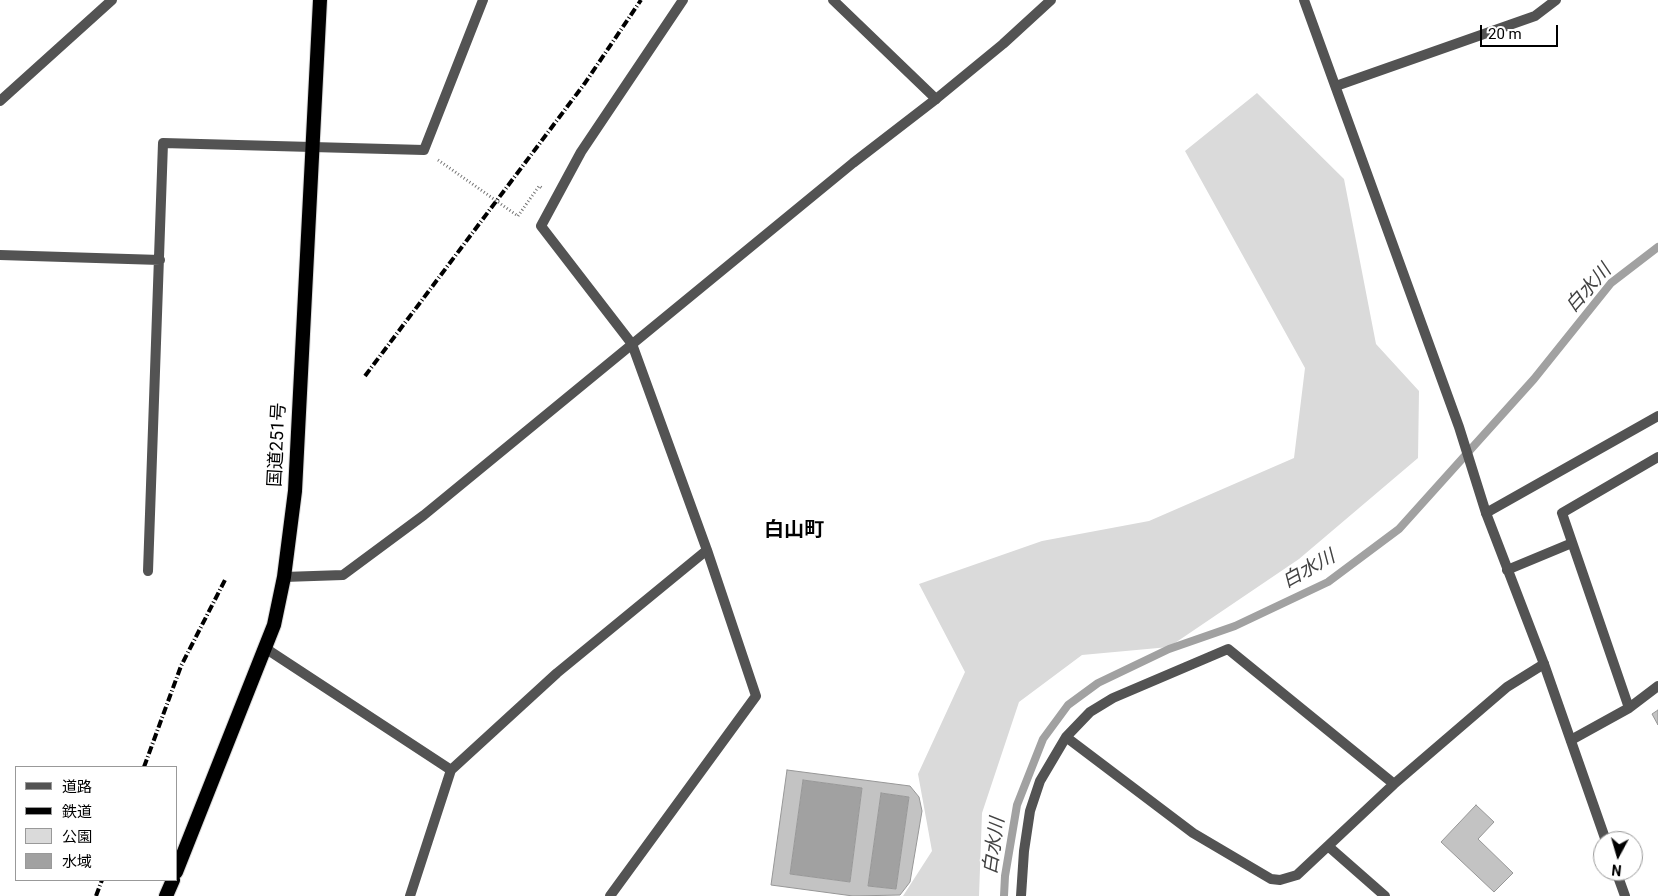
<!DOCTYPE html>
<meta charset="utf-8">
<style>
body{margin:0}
#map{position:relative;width:1658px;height:896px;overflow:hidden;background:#fff;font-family:Roboto,"Noto Sans JP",sans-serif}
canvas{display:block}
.legend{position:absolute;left:15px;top:766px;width:162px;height:115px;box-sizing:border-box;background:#fff;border:1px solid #999;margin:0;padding:6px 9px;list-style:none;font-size:15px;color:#000}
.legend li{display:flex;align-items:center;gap:10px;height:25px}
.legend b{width:25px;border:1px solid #999}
.north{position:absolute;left:1593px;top:831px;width:50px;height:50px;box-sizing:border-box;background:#fff;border:1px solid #999;border-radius:50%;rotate:186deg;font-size:14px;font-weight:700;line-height:20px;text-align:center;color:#000}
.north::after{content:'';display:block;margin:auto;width:18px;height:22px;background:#000;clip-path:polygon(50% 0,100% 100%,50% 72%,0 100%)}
.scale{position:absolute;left:1480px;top:25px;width:78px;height:22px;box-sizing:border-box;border:2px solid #000;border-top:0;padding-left:6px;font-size:15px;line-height:18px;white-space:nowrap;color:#000;-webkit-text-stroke:4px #fff;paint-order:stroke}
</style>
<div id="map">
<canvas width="1658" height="896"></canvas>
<ul class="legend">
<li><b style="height:6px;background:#535353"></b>道路</li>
<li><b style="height:6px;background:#000"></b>鉄道</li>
<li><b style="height:14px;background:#dadada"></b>公園</li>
<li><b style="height:14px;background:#a1a1a1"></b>水域</li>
</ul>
<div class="north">N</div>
<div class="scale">20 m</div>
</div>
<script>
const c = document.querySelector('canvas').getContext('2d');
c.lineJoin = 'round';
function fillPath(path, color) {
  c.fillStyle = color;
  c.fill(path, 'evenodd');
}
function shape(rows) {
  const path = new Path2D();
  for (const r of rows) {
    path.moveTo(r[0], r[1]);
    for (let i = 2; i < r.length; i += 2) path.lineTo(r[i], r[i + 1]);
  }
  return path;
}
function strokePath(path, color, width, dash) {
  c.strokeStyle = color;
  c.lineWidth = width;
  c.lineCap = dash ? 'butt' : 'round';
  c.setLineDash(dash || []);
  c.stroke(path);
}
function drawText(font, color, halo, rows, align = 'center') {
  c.font = font + ' Roboto,"Noto Sans JP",sans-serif';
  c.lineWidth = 4;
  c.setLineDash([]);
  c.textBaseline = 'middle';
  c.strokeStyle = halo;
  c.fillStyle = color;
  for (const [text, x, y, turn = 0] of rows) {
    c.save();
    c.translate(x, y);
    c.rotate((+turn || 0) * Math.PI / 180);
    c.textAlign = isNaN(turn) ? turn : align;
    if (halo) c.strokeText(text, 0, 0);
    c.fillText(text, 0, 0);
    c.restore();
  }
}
const green = shape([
 [1257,93,1344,179,1376,344,1419,391,1418,458,1299,559,1169,647,1082,655,1019,702,982,813,979,896,903,896,932,851,918,774,965,672,919,584,1042,541,1149,521,1294,458,1305,368,1185,151]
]);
const water = shape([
 [803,780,862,788,850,882,790,874],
 [881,793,909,797,896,889,868,886]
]);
const stream = shape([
 [1004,896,1005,876,1017,805,1043,739,1068,705,1098,683,1169,649,1235,626,1328,582,1399,529,1534,379,1611,283,1658,247]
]);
const building = shape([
 [1658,710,1658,725,1652,714,1658,710],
 [787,770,910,786,919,797,922,811,910,882,900,895,853,896,771,885,787,770],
 [803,780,862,788,850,882,790,874,803,780],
 [881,793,909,797,896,889,868,886,881,793],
 [1476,805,1494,822,1478,839,1513,873,1494,892,1441,842,1476,805]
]);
const path = shape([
 [438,160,458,174],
 [518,216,539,186,542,188]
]);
const service = shape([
 [1507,570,1572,543],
 [1629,708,1562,513,1658,457],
 [1571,740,1629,708,1658,686]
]);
const minor = shape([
 [833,0,936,99],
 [1336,86,1535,16,1556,0],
 [0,255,160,260],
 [1486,513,1658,416],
 [148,571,163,143,424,150,483,0],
 [265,648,451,770],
 [1066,737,1193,833,1271,879,1280,880,1297,875,1394,784,1507,687,1544,664],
 [1328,846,1385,896],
 [410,896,451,770,557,673,707,550],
 [610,896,756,696,708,553,632,344,541,226,581,152,683,0],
 [1021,896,1024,851,1030,811,1040,781,1066,737,1090,712,1113,698,1228,649,1394,784]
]);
const tertiary = shape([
 [1304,0,1459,427,1486,513,1544,664,1606,841],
 [0,101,112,0],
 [284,577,343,575,424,515,853,163,936,99,1003,44,1051,0],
 [1616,871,1625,896]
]);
const trunk = shape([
 [176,872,274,625,284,577,295,491,320,0],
 [166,896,173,880]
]);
const rail = shape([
 [365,376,585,83,641,0],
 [144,767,181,666,225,580],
 [96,896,102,880]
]);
const pathBridge = shape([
 [458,174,518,216]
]);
const streetNames = [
 ["国道251号",278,445,-87]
];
const waterNames = [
 ["白水川",1589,289,-48],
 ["白水川",1309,570,-29],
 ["白水川",995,846,-82]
];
const quarterNames = [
 ["白山町",794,531]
];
fillPath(green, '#dadada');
fillPath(water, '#a1a1a1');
strokePath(stream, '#a1a1a1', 8);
fillPath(building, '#c3c3c3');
strokePath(building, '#979797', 1);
strokePath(trunk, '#dbdbdb', 16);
strokePath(path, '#757575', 3, [1, 2.5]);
strokePath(service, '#535353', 10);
strokePath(minor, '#535353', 10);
strokePath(tertiary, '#535353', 10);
strokePath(trunk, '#000', 14);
strokePath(rail, '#000', 4, [8, 2.5, 1, 2.5]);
strokePath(pathBridge, '#757575', 3, [1, 2.5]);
drawText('18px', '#000', '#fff', streetNames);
drawText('italic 19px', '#424242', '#fff', waterNames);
drawText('bold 20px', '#000', '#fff', quarterNames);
</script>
